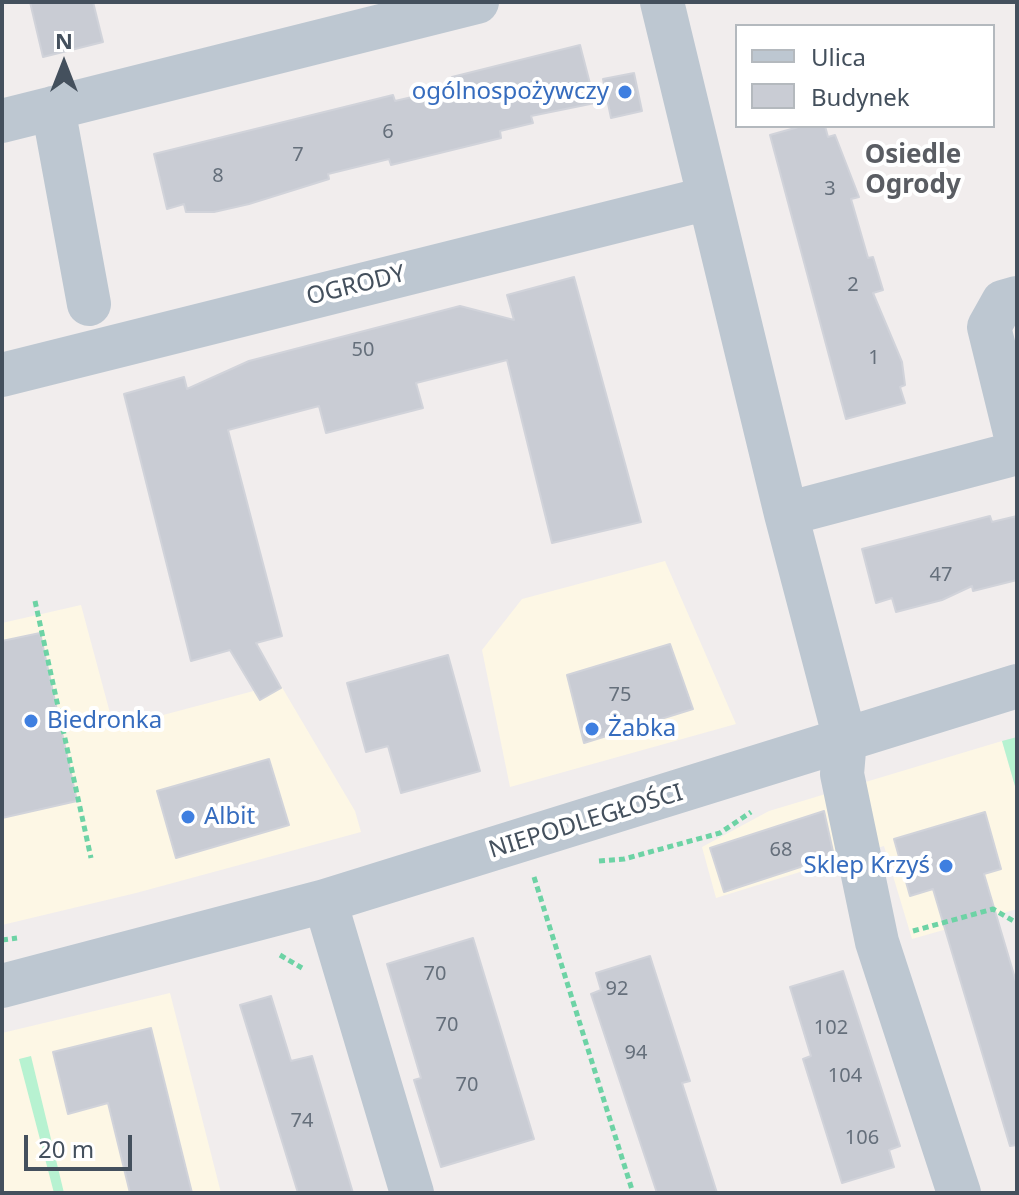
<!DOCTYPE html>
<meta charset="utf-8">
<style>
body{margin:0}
#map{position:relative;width:1019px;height:1195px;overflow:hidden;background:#f1eded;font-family:"Noto Sans",sans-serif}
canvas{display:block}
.frame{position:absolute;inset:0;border:4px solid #44505d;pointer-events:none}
.legend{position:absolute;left:735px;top:24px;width:260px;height:104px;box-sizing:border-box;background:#fff;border:2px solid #b4b9be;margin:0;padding:10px 14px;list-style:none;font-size:24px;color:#44505d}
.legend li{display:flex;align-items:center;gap:16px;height:40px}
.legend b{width:40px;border:2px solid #b4b9be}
.north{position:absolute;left:24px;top:24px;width:80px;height:80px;-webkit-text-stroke:6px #fff;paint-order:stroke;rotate:0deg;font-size:22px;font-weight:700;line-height:32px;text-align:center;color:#44505d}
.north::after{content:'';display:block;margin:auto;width:28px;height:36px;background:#44505d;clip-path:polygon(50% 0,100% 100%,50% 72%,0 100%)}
.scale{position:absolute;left:24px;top:1135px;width:108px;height:36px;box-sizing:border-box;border:4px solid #44505d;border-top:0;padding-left:10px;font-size:24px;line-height:28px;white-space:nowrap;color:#44505d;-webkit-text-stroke:6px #fff;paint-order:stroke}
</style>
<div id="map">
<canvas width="1019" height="1195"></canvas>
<div class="frame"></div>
<ul class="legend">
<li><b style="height:10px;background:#bdc7d1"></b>Ulica</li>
<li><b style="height:22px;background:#c9ccd4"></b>Budynek</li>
</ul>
<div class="north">N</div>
<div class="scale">20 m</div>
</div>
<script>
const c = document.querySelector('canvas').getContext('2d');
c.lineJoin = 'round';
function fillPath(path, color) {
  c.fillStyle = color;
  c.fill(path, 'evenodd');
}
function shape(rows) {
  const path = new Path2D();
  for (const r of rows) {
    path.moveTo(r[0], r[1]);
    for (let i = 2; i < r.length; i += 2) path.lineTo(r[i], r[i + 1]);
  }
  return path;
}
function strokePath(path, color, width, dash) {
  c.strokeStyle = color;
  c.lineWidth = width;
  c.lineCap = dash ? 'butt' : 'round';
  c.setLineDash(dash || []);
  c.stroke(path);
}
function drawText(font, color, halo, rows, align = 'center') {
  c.font = font + ' "Noto Sans",sans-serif';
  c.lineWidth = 8;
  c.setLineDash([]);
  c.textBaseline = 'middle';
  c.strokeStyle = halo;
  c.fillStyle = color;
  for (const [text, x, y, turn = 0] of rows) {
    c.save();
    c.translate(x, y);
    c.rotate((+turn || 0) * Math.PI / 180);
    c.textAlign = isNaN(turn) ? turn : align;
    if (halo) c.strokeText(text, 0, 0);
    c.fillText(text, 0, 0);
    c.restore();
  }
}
const commercial = shape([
 [665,561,736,724,510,787,482,650,522,599],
 [81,605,114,728,280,684,355,811,361,832,136,893,2,925,2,623],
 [1002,741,1017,793,1017,909,912,939,884,846,716,898,702,847,769,811],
 [170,993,221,1193,2,1193,2,1033]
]);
const green = shape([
 [1017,737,1017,793,1002,741],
 [31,1056,64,1193,54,1193,19,1059]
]);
const building = shape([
 [30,2,93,2,103,42,43,57,30,2],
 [580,45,595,103,531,116,533,123,500,131,501,138,391,165,389,159,328,174,329,179,249,204,214,212,186,212,184,204,167,209,154,154,393,95,395,101,455,87,452,77,580,45],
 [634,73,642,111,611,118,603,79,634,73],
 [802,126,825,126,828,137,835,135,859,197,851,199,868,258,873,257,883,290,873,293,902,362,905,385,900,387,905,403,846,419,770,135,802,126],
 [574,277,641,522,552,543,507,360,416,383,423,408,326,433,319,406,228,430,282,636,256,643,281,688,260,700,230,650,191,661,124,394,184,377,187,389,249,361,460,306,514,320,507,295,574,277],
 [990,516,992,522,1017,516,1017,580,973,591,972,586,942,600,896,612,892,598,876,603,862,549,990,516],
 [40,633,77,801,2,818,2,641,40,633],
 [670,644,693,709,584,743,567,675,670,644],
 [448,655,480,771,401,793,388,746,366,752,347,683,448,655],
 [269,759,289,825,176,858,157,791,269,759],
 [824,811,834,856,724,892,710,848,824,811],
 [985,812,1001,869,984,874,1017,985,1017,1145,1010,1146,933,889,910,896,894,839,985,812],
 [473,938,534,1139,441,1167,414,1080,421,1078,387,964,473,938],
 [650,956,690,1081,682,1083,717,1193,657,1193,591,994,601,990,596,973,650,956],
 [843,971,900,1146,889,1150,894,1167,842,1183,803,1059,811,1056,790,987,843,971],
 [271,996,291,1061,312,1056,353,1193,298,1193,240,1005,271,996],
 [151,1028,192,1193,130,1193,108,1103,68,1114,53,1052,151,1028]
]);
const path = shape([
 [35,601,91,858],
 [599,861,624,859,720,833,751,812],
 [534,877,633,1193],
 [913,931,993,909,1017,923],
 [2,940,17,938],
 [280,955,302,968]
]);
const minor = shape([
 [662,2,786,514,845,739,842,774,877,942,959,1193],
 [53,108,89,304],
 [2,121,477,2],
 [1017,298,1003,302,989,327,1017,441],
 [2,375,709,198],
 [786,514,1017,453],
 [325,901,412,1193],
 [2,986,325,901,1017,686]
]);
const markers = [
 [625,92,8,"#3f7fe0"],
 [31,721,8,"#3f7fe0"],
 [592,729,8,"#3f7fe0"],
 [188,817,8,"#3f7fe0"],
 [946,866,8,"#3f7fe0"]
];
const numberNames = [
 ["6",388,132],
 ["7",298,155],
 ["8",218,176],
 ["3",830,189],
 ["2",853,285],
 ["50",363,350],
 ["1",874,358],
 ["47",941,575],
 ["75",620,695],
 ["68",781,850],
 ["70",435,974],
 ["92",617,989],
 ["70",447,1025],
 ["102",831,1028],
 ["94",636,1053],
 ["104",845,1076],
 ["70",467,1085],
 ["74",302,1121],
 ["106",862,1138]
];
const shopNames = [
 ["ogólnospożywczy",609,92,"right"],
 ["Biedronka",47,721],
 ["Żabka",608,729],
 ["Albit",204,817],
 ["Sklep Krzyś",930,866,"right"]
];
const streetNames = [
 ["OGRODY",356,286,-14],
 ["NIEPODLEGŁOŚCI",586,822,-17]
];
const neighbourhoodNames = [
 ["Osiedle",913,156],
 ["Ogrody",913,186]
];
fillPath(commercial, '#fdf7e5');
fillPath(green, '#b7f2d1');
fillPath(building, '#c9ccd4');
strokePath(building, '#d1d3da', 2);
strokePath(path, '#6dd3a5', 5, [6, 4]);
strokePath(minor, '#bdc7d1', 44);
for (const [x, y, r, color] of markers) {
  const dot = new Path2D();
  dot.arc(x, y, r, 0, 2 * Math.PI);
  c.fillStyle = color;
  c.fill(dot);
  strokePath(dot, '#fff', 3);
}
drawText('20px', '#656f7b', null, numberNames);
drawText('24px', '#366cbe', '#fff', shopNames, 'left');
drawText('24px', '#44505d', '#fff', streetNames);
drawText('bold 26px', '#5a5d63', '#fff', neighbourhoodNames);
</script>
